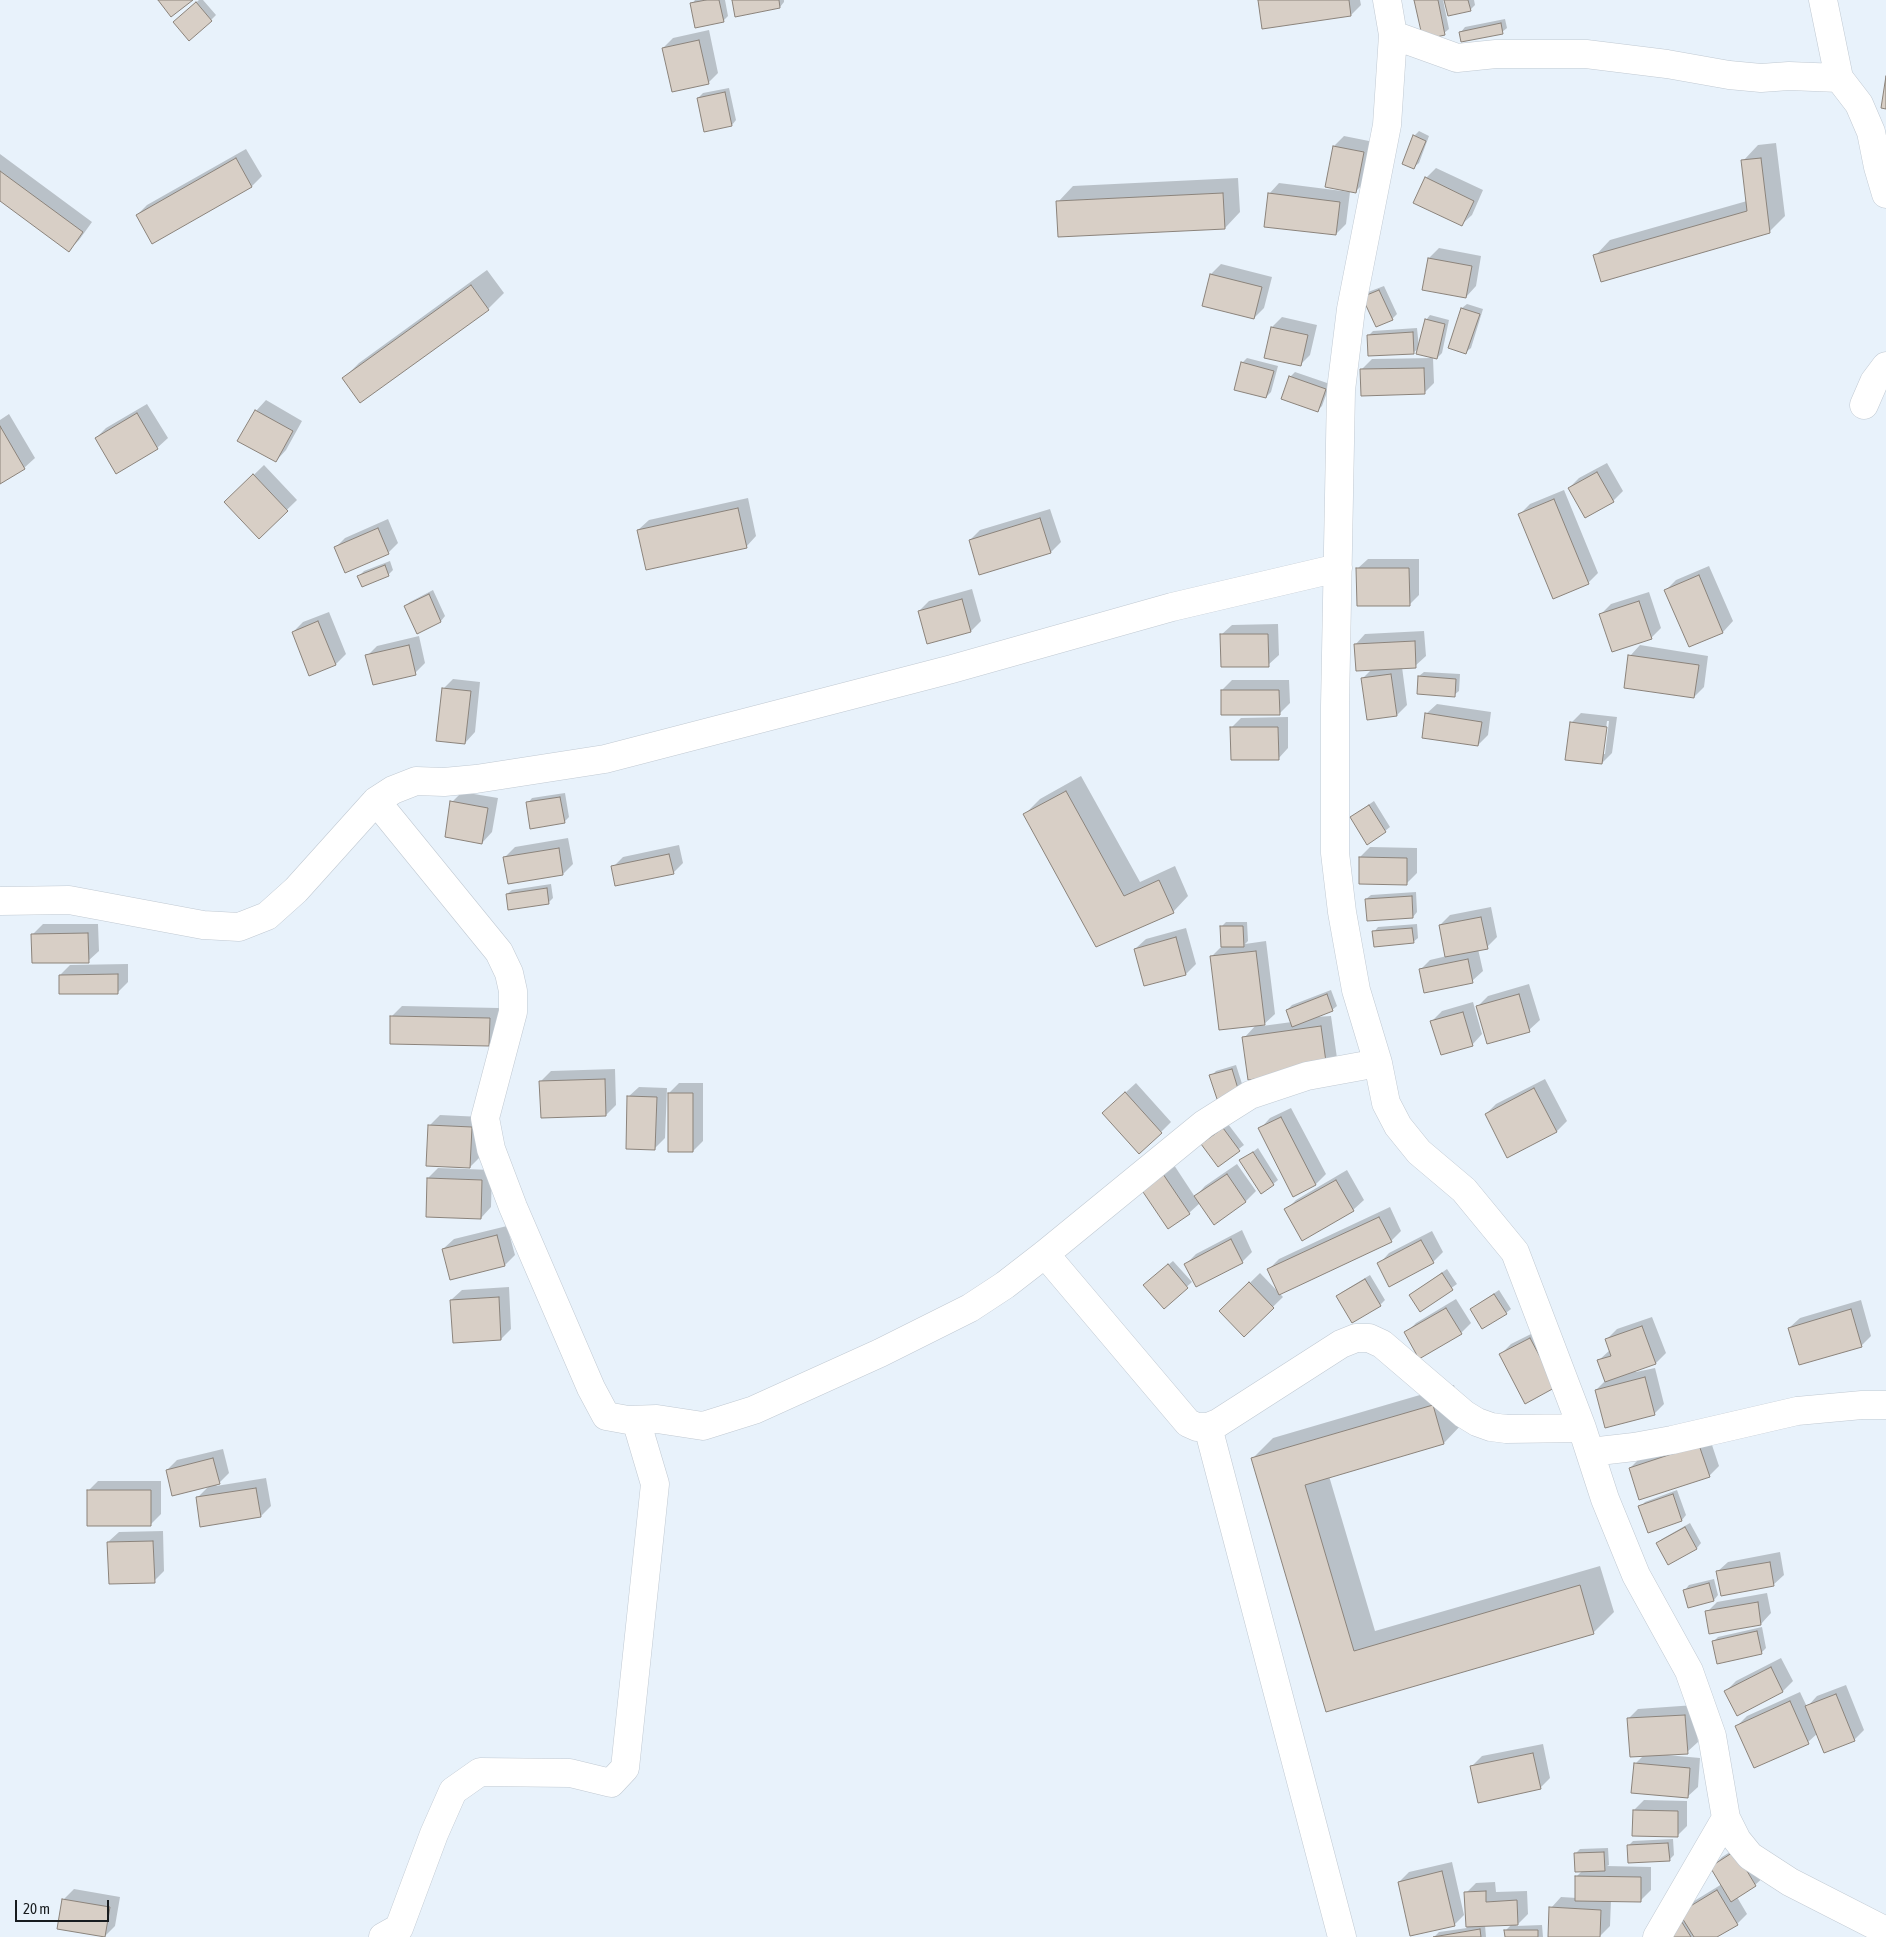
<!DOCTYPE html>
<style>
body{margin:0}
#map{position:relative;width:1886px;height:1937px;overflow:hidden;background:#e8f2fb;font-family:"Asap Condensed",sans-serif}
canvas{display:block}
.scale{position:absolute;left:15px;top:1900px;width:94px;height:22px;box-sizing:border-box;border:2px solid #181c1f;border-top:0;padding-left:6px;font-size:15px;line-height:18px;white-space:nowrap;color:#181c1f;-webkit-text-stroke:4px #e8f2fb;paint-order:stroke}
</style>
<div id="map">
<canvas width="1886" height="1937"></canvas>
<div class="scale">20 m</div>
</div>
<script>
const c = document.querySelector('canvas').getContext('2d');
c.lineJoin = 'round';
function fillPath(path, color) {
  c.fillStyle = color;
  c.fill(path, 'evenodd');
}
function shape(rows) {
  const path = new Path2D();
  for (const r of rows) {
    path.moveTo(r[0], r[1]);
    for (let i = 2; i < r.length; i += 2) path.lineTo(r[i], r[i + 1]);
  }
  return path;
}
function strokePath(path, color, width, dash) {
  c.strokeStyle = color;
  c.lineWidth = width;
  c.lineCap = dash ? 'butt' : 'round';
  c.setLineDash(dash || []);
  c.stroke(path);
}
const shadow = shape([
 [199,0,203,0,216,15,211,20,179,17],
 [695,0,725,0,728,16,723,21,692,4],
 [733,0,784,0,784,2,780,7],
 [1259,0,1360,0,1361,5,1351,15],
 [1415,0,1443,0,1449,29,1444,33],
 [1446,0,1474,0,1475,5,1470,10],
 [1505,19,1507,28,1502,32,1461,32,1465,27],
 [709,30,718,73,708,83,663,48,673,38],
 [729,88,736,120,732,125,698,98,703,93],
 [1419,131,1429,136,1419,163,1414,167,1414,136],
 [1344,136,1374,142,1366,181,1356,191,1326,186,1334,146],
 [1776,143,1785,216,1769,232,1595,256,1610,240,1747,201,1743,161,1758,145],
 [246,149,262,176,252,186,152,242,137,215,147,205],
 [0,154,92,222,79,240,69,250,0,200],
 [1436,168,1483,190,1472,215,1461,225,1426,178],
 [1238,178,1240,212,1225,228,1058,202,1073,186],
 [1279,183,1350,192,1346,224,1336,234,1269,194],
 [1439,248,1481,256,1476,286,1466,297,1429,258],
 [1221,264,1272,277,1264,308,1254,318,1211,274],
 [487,270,504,293,488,309,361,401,344,378,359,363],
 [1384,286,1397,314,1392,319,1364,297,1368,292],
 [1467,304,1483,309,1471,348,1466,352,1450,347,1462,308],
 [1430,315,1449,320,1442,353,1437,358,1426,320],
 [1282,317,1317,325,1310,355,1300,365,1272,327],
 [1417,328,1419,348,1414,352,1368,336,1373,331],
 [1247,358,1278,366,1271,392,1266,397,1242,363],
 [1433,358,1434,383,1424,393,1361,370,1372,359],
 [1295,372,1330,384,1322,406,1317,411,1290,377],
 [266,400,302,421,286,450,276,461,256,411],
 [147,404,168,438,157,448,96,438,106,428],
 [9,414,35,458,24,468,0,483,0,420],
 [1607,463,1623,491,1613,501,1569,488,1579,478],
 [264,465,297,500,259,537,226,502],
 [1564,490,1598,573,1588,583,1519,515,1530,504],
 [748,498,756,536,746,547,638,530,649,520],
 [1050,509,1061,542,1051,552,980,573,970,540,980,530],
 [388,519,398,543,388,553,335,548,345,538],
 [1368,559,1419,559,1419,595,1409,605,1357,569],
 [390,561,393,570,388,575,359,576,364,571],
 [1709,566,1733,621,1723,632,1690,646,1666,590,1676,580],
 [972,589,981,621,971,631,928,643,919,611,929,601],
 [433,590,445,616,441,621,417,632,405,606,410,602],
 [1649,592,1661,628,1651,638,1601,614,1611,604],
 [329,612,346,654,336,664,310,674,293,632,303,622],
 [1278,624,1279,655,1268,665,1221,635,1232,625],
 [1424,631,1426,656,1415,666,1402,667,1407,705,1397,715,1362,679,1372,669,1355,645,1365,634],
 [419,636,425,663,415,673,367,656,377,646],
 [1640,645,1708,656,1704,687,1694,697,1630,656],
 [1424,672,1460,674,1459,691,1454,695,1419,676],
 [453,679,480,682,475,732,465,743,443,689],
 [1232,680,1289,680,1290,703,1279,714,1222,690],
 [1437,704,1491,712,1488,735,1478,745,1426,714],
 [1581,713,1617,717,1612,753,1602,763,1571,723],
 [1607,721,1609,721,1605,754,1603,754],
 [1288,717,1288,748,1278,759,1231,728,1241,718],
 [1081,776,1140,882,1175,866,1188,896,1173,912,1097,945,1025,814,1040,799],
 [462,792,498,798,492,832,482,843,452,802],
 [565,793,569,817,564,822,528,803,532,798],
 [1374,801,1390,827,1385,831,1351,817],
 [568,838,573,864,563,874,505,857,515,847],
 [679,845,683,863,673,873,613,867,623,857],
 [1370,847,1417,848,1417,873,1407,883,1360,857],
 [551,884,553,898,548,903,507,894,512,890],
 [1416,892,1417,912,1413,917,1366,899,1371,895],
 [1491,907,1497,937,1487,947,1478,949,1483,971,1472,981,1420,970,1430,960,1447,956,1440,925,1450,915],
 [1226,922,1247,922,1248,941,1245,944,1266,941,1275,1014,1262,1026,1292,1022,1287,1010,1292,1005,1331,990,1337,1006,1332,1010,1314,1017,1331,1016,1337,1058,1327,1068,1244,1038,1256,1025,1211,957,1222,946,1221,927],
 [43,924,98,924,99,951,88,961,33,934],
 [1417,924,1418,938,1413,942,1374,932,1378,927],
 [1186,928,1196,964,1186,974,1145,985,1135,949,1146,939],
 [128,964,128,982,118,992,60,975,70,965],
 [1529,984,1540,1020,1529,1030,1478,1006,1488,996],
 [1473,1002,1482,1034,1472,1045,1432,1021,1442,1011],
 [402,1006,499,1008,499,1035,488,1045,392,1016],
 [1236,1065,1243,1087,1238,1091,1211,1076,1216,1071],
 [615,1069,616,1105,606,1115,541,1081,551,1071],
 [1545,1079,1567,1121,1557,1131,1508,1156,1486,1114,1496,1104],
 [679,1083,703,1083,703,1141,693,1151,669,1093],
 [1136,1083,1171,1122,1161,1132,1114,1103],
 [639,1087,667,1088,665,1138,655,1148,628,1097],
 [1291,1108,1326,1174,1316,1184,1260,1129,1270,1118],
 [440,1115,482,1117,480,1157,470,1167,428,1165,430,1125],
 [1228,1124,1244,1145,1218,1165,1207,1140],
 [1258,1148,1278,1180,1273,1184,1241,1161],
 [1237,1164,1256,1191,1246,1201,1214,1223,1200,1203,1189,1213,1142,1189,1174,1165,1195,1197,1205,1186],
 [438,1168,492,1170,491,1207,481,1218,428,1178],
 [1347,1170,1364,1200,1353,1210,1286,1210,1296,1200],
 [1390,1207,1401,1231,1391,1241,1269,1269,1279,1259],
 [507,1226,515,1255,505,1265,451,1278,443,1249,454,1239],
 [1242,1230,1252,1252,1242,1262,1186,1264,1196,1254],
 [1432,1231,1443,1252,1433,1262,1379,1264,1389,1253],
 [1173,1261,1192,1282,1164,1307,1150,1280],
 [1447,1269,1457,1284,1420,1310,1410,1295],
 [1260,1273,1283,1297,1244,1335,1221,1311],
 [1370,1275,1385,1300,1380,1305,1338,1296,1342,1292],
 [509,1287,511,1329,501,1339,451,1300,462,1290],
 [1499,1290,1511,1309,1506,1313,1471,1309],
 [1456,1299,1471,1323,1461,1333,1406,1333,1416,1323],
 [1861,1300,1871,1336,1861,1346,1789,1328,1800,1318],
 [1652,1317,1666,1353,1656,1363,1635,1371,1636,1372,1655,1368,1664,1404,1654,1414,1596,1390,1606,1380,1598,1361,1610,1350,1606,1340,1617,1329],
 [1541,1329,1555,1386,1501,1354,1511,1344],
 [1454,1385,1464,1422,1444,1443,1329,1476,1375,1631,1600,1566,1614,1612,1593,1633,1327,1711,1253,1458,1273,1438],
 [1709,1436,1719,1466,1709,1476,1630,1468,1640,1458],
 [223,1449,229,1473,216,1486,266,1478,271,1506,261,1516,197,1498,209,1486,167,1470,177,1460],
 [98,1481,161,1481,161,1514,151,1524,88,1491],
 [1677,1490,1686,1515,1682,1520,1640,1507,1645,1502],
 [1690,1523,1701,1543,1697,1548,1657,1544,1662,1539],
 [163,1531,164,1571,154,1581,108,1542,119,1532],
 [1780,1552,1784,1575,1773,1585,1717,1572,1728,1562],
 [1714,1579,1718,1595,1714,1600,1685,1590,1689,1585],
 [1767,1593,1771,1613,1761,1624,1707,1612,1717,1602],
 [1762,1627,1766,1648,1761,1653,1714,1641,1718,1637],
 [1781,1658,1793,1681,1783,1691,1726,1691,1736,1681],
 [1846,1685,1864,1730,1854,1740,1818,1733,1808,1742,1737,1726,1747,1716,1800,1692,1807,1707,1817,1696],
 [1695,1705,1698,1742,1687,1752,1667,1754,1667,1755,1700,1758,1698,1787,1687,1797,1636,1763,1644,1755,1628,1719,1638,1709],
 [1543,1744,1550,1778,1540,1788,1472,1766,1482,1756],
 [1644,1800,1687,1801,1687,1826,1677,1836,1634,1810],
 [1673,1839,1674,1855,1669,1860,1628,1846,1633,1841],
 [1746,1842,1766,1875,1755,1885,1737,1897,1747,1914,1737,1924,1715,1937,1672,1937,1691,1903,1722,1884,1712,1867,1722,1857],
 [1608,1848,1609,1865,1607,1866,1651,1867,1651,1890,1641,1900,1611,1900,1610,1926,1600,1936,1549,1937,1551,1908,1561,1897,1577,1898,1577,1876,1583,1870,1575,1854,1580,1849],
 [1452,1862,1464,1915,1454,1925,1399,1882,1409,1872],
 [1495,1882,1496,1892,1527,1891,1528,1914,1516,1926,1542,1925,1543,1937,1506,1937,1506,1930,1512,1924,1485,1925,1486,1937,1434,1937,1439,1932,1467,1928,1466,1893,1476,1883],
 [74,1889,120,1897,115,1926,105,1936,63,1900]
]);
const building = shape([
 [158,0,193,0,171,17,158,0],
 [706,0,719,0,724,22,695,28,690,3,706,0],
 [732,0,779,0,780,8,735,17,732,0],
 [1258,0,1349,0,1351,16,1262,29,1258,0],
 [1414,0,1438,0,1445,35,1423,40,1414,0],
 [1444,0,1468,0,1471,11,1448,16,1444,0],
 [196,2,212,21,189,41,173,22,196,2],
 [1501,23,1503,34,1461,42,1459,32,1501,23],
 [699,40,709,84,672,92,662,48,699,40],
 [1886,76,1886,109,1881,108,1886,76],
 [725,92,732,126,704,132,697,98,725,92],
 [1413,135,1426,141,1414,169,1402,164,1413,135],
 [1333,146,1364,152,1356,193,1325,187,1333,146],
 [236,158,252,187,152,244,136,215,236,158],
 [1761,158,1770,233,1601,282,1593,255,1747,211,1741,160,1761,158],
 [0,171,83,232,69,252,0,201,0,171],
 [1425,177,1474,201,1462,226,1413,203,1425,177],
 [1223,193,1225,229,1058,237,1056,201,1223,193],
 [1268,193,1340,202,1336,235,1264,227,1268,193],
 [1428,258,1472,266,1466,298,1422,290,1428,258],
 [1210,274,1262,287,1254,319,1202,306,1210,274],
 [471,285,489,310,360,403,342,378,471,285],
 [1379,290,1393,320,1376,327,1362,297,1379,290],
 [1461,308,1480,314,1466,354,1448,348,1461,308],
 [1425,319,1445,324,1437,359,1416,354,1425,319],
 [1271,327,1308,335,1301,366,1264,358,1271,327],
 [1413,332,1414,354,1368,356,1367,335,1413,332],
 [1241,362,1274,371,1266,398,1234,390,1241,362],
 [1424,368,1425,394,1361,396,1360,369,1424,368],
 [1289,376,1326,389,1318,412,1281,399,1289,376],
 [255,410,293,431,276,462,237,441,255,410],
 [137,413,158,449,116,474,95,438,137,413],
 [0,426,25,469,0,484,0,426],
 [1597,472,1614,502,1585,518,1568,488,1597,472],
 [253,474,288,511,259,539,224,502,253,474],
 [1554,499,1589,584,1553,599,1518,514,1554,499],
 [738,508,747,548,646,570,637,530,738,508],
 [1040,518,1051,553,979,575,969,540,1040,518],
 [378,528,389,554,345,573,334,547,378,528],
 [385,565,389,576,362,587,357,576,385,565],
 [1356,568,1409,568,1410,606,1357,606,1356,568],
 [1699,575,1723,633,1689,647,1664,590,1699,575],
 [429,594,441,622,417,634,404,606,429,594],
 [962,599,971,632,927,644,918,611,962,599],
 [1639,601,1652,639,1612,652,1599,614,1639,601],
 [318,621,336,665,309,676,292,632,318,621],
 [1220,634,1268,634,1269,667,1221,667,1220,634],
 [1415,641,1416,668,1356,671,1354,644,1415,641],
 [409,645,416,675,373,685,365,655,409,645],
 [1628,655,1699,665,1694,698,1624,688,1628,655],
 [1391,674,1397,716,1367,720,1361,678,1391,674],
 [1418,676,1456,679,1455,697,1417,694,1418,676],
 [442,688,471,691,465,744,436,741,442,688],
 [1221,690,1279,690,1280,715,1221,715,1221,690],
 [1425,713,1482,722,1478,746,1422,738,1425,713],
 [1570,722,1607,727,1602,764,1565,760,1570,722],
 [1230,727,1278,727,1279,760,1231,760,1230,727],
 [1066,791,1124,896,1159,880,1174,913,1096,947,1023,814,1066,791],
 [560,797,565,823,530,829,526,802,560,797],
 [450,801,488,808,482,844,445,837,450,801],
 [1369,805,1386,832,1367,845,1350,817,1369,805],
 [559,848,563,875,508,884,503,857,559,848],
 [669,854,674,874,615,886,611,866,669,854],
 [1359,857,1407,858,1407,885,1359,884,1359,857],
 [547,888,549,904,508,910,506,894,547,888],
 [1412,896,1413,918,1367,921,1365,899,1412,896],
 [1481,917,1488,949,1445,957,1439,925,1481,917],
 [1220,926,1243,926,1244,947,1221,947,1220,926],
 [1412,928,1414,943,1374,947,1372,931,1412,928],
 [88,933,89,963,32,963,31,934,88,933],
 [1176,937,1186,975,1144,986,1134,949,1176,937],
 [1256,951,1265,1025,1219,1030,1210,956,1256,951],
 [1468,959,1473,983,1424,993,1419,969,1468,959],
 [118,974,118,994,59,994,59,975,118,974],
 [1327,994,1333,1011,1292,1027,1286,1010,1327,994],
 [1519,994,1530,1032,1487,1044,1476,1006,1519,994],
 [1463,1012,1473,1046,1441,1055,1430,1021,1463,1012],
 [390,1016,490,1018,489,1046,390,1044,390,1016],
 [1321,1026,1327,1069,1248,1080,1242,1037,1321,1026],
 [1232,1069,1239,1092,1217,1099,1209,1075,1232,1069],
 [605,1079,606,1116,541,1118,539,1081,605,1079],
 [1534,1088,1557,1132,1507,1158,1485,1114,1534,1088],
 [1125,1092,1162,1133,1139,1154,1102,1113,1125,1092],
 [668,1093,693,1093,693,1152,668,1152,668,1093],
 [627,1096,657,1097,655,1150,626,1149,627,1096],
 [1281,1117,1316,1185,1293,1197,1258,1128,1281,1117],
 [428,1125,472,1127,470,1168,426,1166,428,1125],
 [1223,1128,1240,1151,1218,1167,1201,1144,1223,1128],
 [1253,1152,1274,1185,1261,1194,1239,1160,1253,1152],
 [1163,1174,1190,1214,1168,1229,1141,1189,1163,1174],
 [1227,1174,1246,1202,1214,1225,1194,1196,1227,1174],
 [427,1178,482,1180,481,1219,426,1217,427,1178],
 [1336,1180,1354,1211,1302,1241,1284,1209,1336,1180],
 [1379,1217,1392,1242,1279,1295,1267,1269,1379,1217],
 [497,1235,505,1266,450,1280,442,1249,497,1235],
 [1231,1239,1243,1263,1196,1287,1184,1264,1231,1239],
 [1421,1240,1434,1263,1389,1287,1377,1263,1421,1240],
 [1168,1264,1188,1288,1164,1309,1143,1285,1168,1264],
 [1442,1273,1453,1290,1420,1312,1409,1295,1442,1273],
 [1365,1279,1381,1306,1352,1323,1336,1296,1365,1279],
 [1249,1282,1274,1308,1244,1337,1219,1311,1249,1282],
 [1494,1294,1507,1314,1482,1329,1470,1309,1494,1294],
 [499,1297,501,1340,453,1343,450,1300,499,1297],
 [1446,1308,1462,1334,1419,1359,1404,1332,1446,1308],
 [1851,1309,1862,1347,1799,1365,1788,1328,1851,1309],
 [1642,1326,1656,1364,1605,1382,1597,1360,1611,1356,1605,1339,1642,1326],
 [1530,1338,1556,1387,1525,1404,1499,1354,1530,1338],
 [1645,1377,1655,1415,1605,1428,1595,1390,1645,1377],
 [1433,1405,1444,1444,1305,1485,1354,1651,1580,1585,1594,1634,1326,1712,1251,1458,1433,1405],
 [1699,1445,1710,1477,1639,1500,1629,1468,1699,1445],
 [213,1458,220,1484,172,1496,166,1470,213,1458],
 [256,1488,261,1517,200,1527,196,1497,256,1488],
 [87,1490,151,1490,151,1526,87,1526,87,1490],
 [1673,1494,1682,1521,1648,1533,1638,1506,1673,1494],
 [1685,1527,1697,1549,1668,1565,1656,1543,1685,1527],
 [153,1541,155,1583,109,1584,107,1542,153,1541],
 [1770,1562,1774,1586,1721,1596,1716,1571,1770,1562],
 [1709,1583,1714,1601,1688,1608,1683,1590,1709,1583],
 [1758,1602,1761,1625,1709,1634,1705,1611,1758,1602],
 [1757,1631,1762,1654,1717,1664,1712,1641,1757,1631],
 [1771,1667,1783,1692,1737,1716,1724,1691,1771,1667],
 [1836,1694,1855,1741,1824,1753,1805,1706,1836,1694],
 [1790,1701,1809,1744,1754,1768,1735,1726,1790,1701],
 [1685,1715,1688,1754,1630,1757,1627,1718,1685,1715],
 [1533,1753,1541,1789,1478,1803,1470,1766,1533,1753],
 [1634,1763,1690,1768,1688,1798,1631,1793,1634,1763],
 [1633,1810,1678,1811,1678,1837,1632,1836,1633,1810],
 [1668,1843,1670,1861,1628,1863,1627,1845,1668,1843],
 [1735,1851,1756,1886,1731,1902,1710,1867,1735,1851],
 [1604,1852,1605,1871,1575,1872,1574,1853,1604,1852],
 [1442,1871,1455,1926,1410,1936,1398,1882,1442,1871],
 [1575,1876,1641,1877,1641,1902,1575,1901,1575,1876],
 [1717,1890,1738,1925,1717,1937,1694,1937,1679,1913,1717,1890],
 [1486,1891,1486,1902,1517,1900,1518,1925,1466,1927,1464,1892,1486,1891],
 [62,1899,110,1907,105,1937,57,1929,62,1899],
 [1549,1907,1601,1910,1600,1937,1548,1937,1549,1907],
 [1680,1919,1691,1937,1670,1937,1680,1919],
 [1480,1929,1481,1937,1433,1937,1480,1929],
 [1504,1930,1538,1930,1538,1937,1505,1937,1504,1930]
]);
const minor = shape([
 [1387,0,1393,35,1387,125,1351,309,1341,390,1335,706,1335,853,1342,912,1356,990,1378,1063,1386,1103,1398,1126,1419,1152,1464,1190,1515,1252,1582,1428,1605,1499,1636,1575,1689,1671,1712,1736,1726,1818,1737,1840,1750,1856,1790,1882,1886,1931],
 [1823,0,1839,78],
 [1393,35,1457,58,1496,54,1586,54,1667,64,1729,75,1761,78,1789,76,1839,78,1859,104,1871,132,1878,167,1886,194],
 [1864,405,1874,382,1886,366],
 [376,801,499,952,509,973,513,991,513,1012,485,1118,491,1149,513,1207,591,1388,606,1416,628,1420,657,1419,703,1426,754,1410,880,1353,970,1308,1005,1285,1045,1254,1204,1124,1250,1095,1307,1076,1378,1063],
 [0,901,69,900,203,925,239,927,267,916,296,890,376,801,393,790,416,781,444,782,476,779,605,759,952,669,1172,607,1338,568],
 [1045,1254,1188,1423,1197,1427,1208,1427,1218,1423,1341,1344,1356,1338,1369,1338,1382,1344,1464,1414,1477,1422,1491,1427,1506,1429,1582,1428],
 [1208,1427,1342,1937],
 [1590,1452,1634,1447,1672,1440,1797,1411,1862,1405,1886,1405],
 [383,1937,399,1928,434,1834,453,1791,480,1772,570,1773,611,1783,625,1768,655,1484,636,1420],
 [1657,1937,1726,1818]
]);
fillPath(shadow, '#0003');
fillPath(building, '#d8cfc6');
strokePath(building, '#8b837b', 1);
strokePath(minor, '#c0c9d2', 29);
strokePath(minor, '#fff', 28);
</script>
